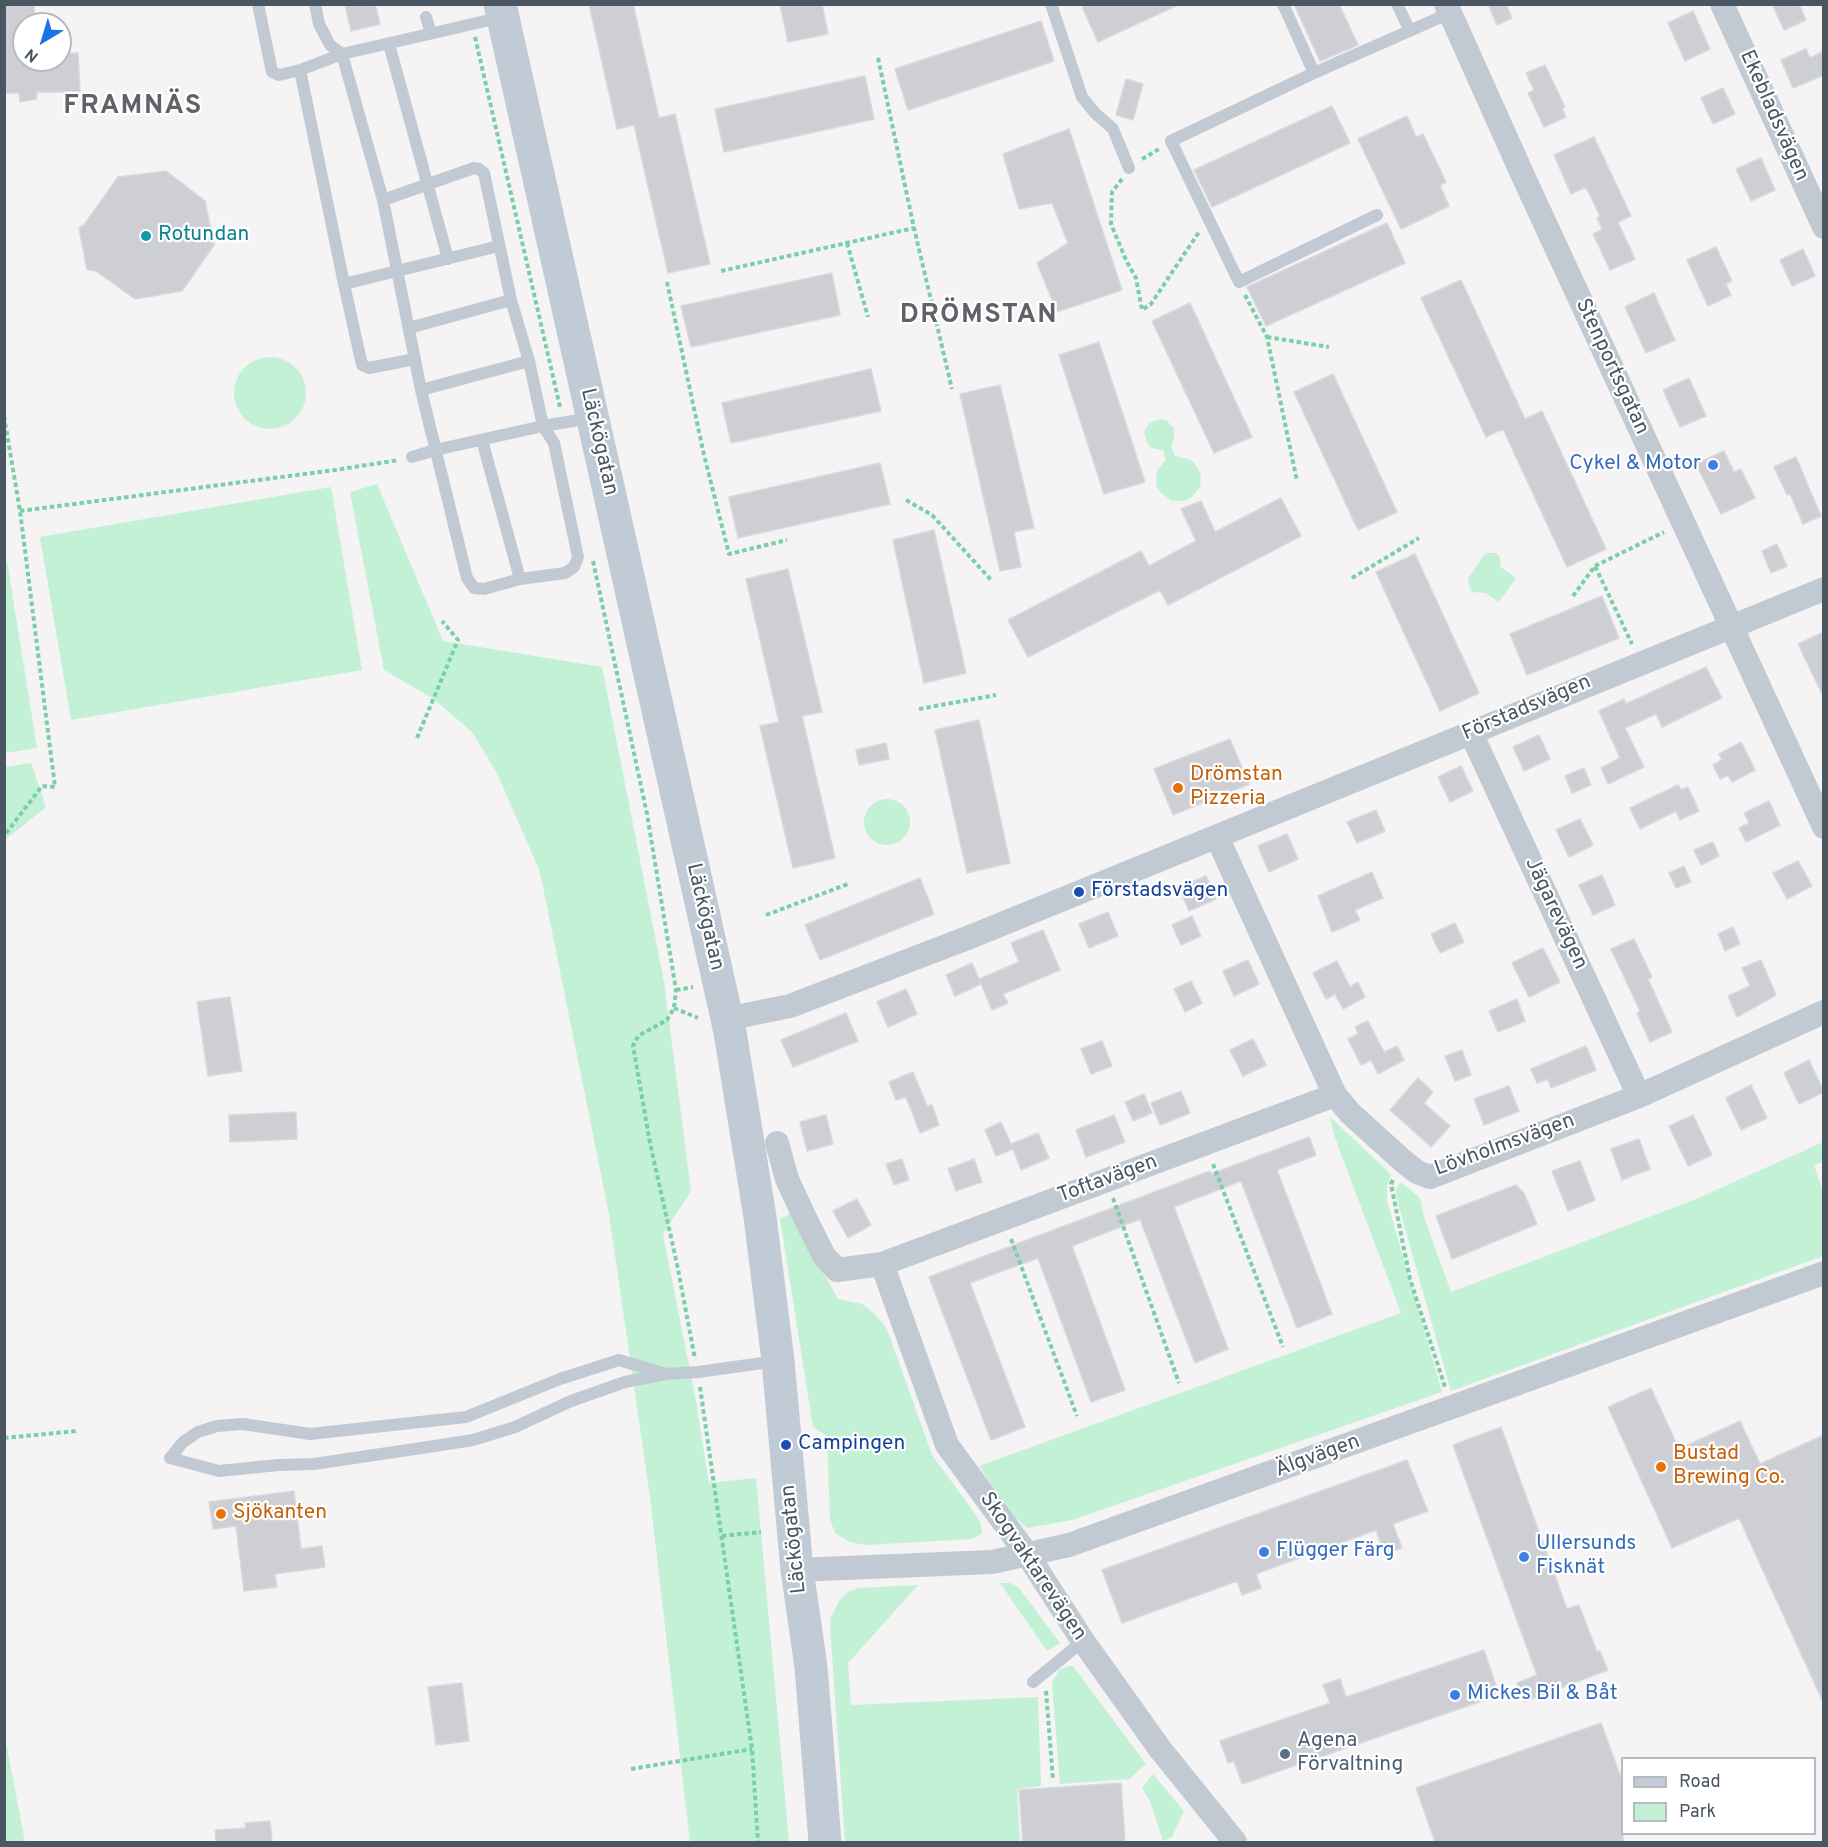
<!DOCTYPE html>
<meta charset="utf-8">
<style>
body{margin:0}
#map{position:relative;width:1828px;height:1847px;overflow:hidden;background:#f5f3f3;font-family:Overpass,sans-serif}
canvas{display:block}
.frame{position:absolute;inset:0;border:6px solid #4a5661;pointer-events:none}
.legend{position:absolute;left:1621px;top:1757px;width:195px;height:78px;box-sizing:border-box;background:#fff;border:2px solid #b7bbc0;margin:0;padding:8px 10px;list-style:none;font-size:18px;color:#4a5661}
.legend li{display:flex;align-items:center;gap:12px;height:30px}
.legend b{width:30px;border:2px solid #b7bbc0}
.north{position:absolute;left:12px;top:12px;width:60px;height:60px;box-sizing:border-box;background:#fff;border:2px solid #b7bbc0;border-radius:50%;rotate:218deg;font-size:16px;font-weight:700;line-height:24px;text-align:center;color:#4a5661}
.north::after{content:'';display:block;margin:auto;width:21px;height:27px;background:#1a73e8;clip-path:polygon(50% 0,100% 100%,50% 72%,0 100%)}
</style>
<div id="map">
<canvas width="1828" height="1847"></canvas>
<div class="frame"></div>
<ul class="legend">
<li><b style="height:8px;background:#c1cbd6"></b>Road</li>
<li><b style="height:16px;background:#c3f1d5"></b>Park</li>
</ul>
<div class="north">N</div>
</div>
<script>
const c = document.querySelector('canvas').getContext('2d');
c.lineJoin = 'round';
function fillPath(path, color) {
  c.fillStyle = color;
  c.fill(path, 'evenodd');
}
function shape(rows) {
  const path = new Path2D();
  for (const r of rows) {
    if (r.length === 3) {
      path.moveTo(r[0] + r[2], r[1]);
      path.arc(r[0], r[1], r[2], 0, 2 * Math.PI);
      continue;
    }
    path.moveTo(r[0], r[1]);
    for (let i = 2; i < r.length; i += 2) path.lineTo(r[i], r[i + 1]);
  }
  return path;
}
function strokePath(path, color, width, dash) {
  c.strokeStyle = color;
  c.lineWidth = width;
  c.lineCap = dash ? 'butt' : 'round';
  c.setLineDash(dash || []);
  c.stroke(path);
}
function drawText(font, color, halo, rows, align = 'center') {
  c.font = font + ' Overpass,sans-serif';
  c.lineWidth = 4.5;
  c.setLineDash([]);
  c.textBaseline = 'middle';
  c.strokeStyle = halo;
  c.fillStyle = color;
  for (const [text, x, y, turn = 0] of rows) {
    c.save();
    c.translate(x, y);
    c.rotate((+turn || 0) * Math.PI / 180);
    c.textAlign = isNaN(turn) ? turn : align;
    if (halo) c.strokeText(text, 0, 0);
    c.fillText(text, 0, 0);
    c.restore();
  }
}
const green = shape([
 [270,393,36],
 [1160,419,1166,420,1174,428,1174,440,1171,446,1175,456,1188,459,1194,462,1201,474,1200,487,1191,498,1185,501,1172,501,1161,493,1157,488,1156,474,1159,468,1166,460,1163,450,1151,448,1147,443,1144,432,1149,423],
 [377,484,443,641,602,667,664,982,691,1191,663,1234,696,1401,709,1483,756,1478,789,1842,690,1842,650,1497,609,1214,540,872,497,773,472,732,434,699,384,670,350,492],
 [331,487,362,670,71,720,40,537],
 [1488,553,1496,553,1500,557,1501,567,1516,578,1499,602,1486,593,1472,592,1468,583,1469,577,1485,554],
 [7,561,37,748,5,753,4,562],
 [31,763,46,807,5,840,5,767],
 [887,822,23],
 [1330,1117,1391,1174,1387,1185,1387,1201,1442,1392,1072,1520,1027,1528,1009,1512,979,1466,1401,1313,1334,1135],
 [1823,1142,1823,1162,1814,1165,1823,1192,1823,1256,1451,1391,1397,1200,1396,1189,1401,1182,1420,1198,1424,1217,1451,1292,1694,1200],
 [791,1213,838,1299,862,1304,875,1314,887,1329,932,1455,976,1515,981,1525,982,1534,972,1539,865,1545,850,1542,835,1533,830,1519,827,1436,813,1427,780,1219],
 [1000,1583,1010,1583,1019,1588,1060,1643,1047,1651],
 [918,1585,848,1663,851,1705,1038,1697,1041,1786,1017,1789,1020,1842,845,1842,830,1626,831,1617,839,1601,848,1592,858,1588],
 [1068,1666,1073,1666,1146,1764,1129,1779,1060,1784,1052,1683,1059,1670],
 [5,1737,25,1842,5,1842],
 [1153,1774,1184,1811,1172,1837,1163,1841,1150,1801,1142,1788]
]);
const building = shape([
 [4,4,34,4,35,24,24,24,24,60,60,60,60,54,78,53,80,92,37,92,36,99,20,102,19,93,4,93,4,4],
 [345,4,375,4,380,24,351,31,345,4],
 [589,4,633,4,659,118,675,114,710,264,668,273,634,125,617,129,589,4],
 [780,4,822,4,828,34,788,42,780,4],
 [1081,4,1180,4,1098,42,1081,4],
 [1294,4,1339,4,1358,45,1320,61,1294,4],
 [1488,4,1506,4,1512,18,1497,25,1488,4],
 [1772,4,1799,4,1806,20,1784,30,1772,4],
 [1693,11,1710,49,1685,61,1668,23,1693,11],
 [1041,21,1054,61,908,110,895,69,1041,21],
 [1806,49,1810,58,1824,51,1824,75,1793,88,1781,60,1806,49],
 [1545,65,1565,107,1562,108,1566,117,1544,127,1528,93,1534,90,1526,73,1545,65],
 [865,76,874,119,724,152,715,109,865,76],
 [1126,79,1143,84,1133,120,1116,115,1126,79],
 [1723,88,1735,114,1713,124,1701,98,1723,88],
 [1332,106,1350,143,1212,207,1194,170,1332,106],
 [1407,116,1416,137,1423,134,1446,182,1440,185,1449,206,1401,229,1358,139,1407,116],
 [1069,129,1122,290,1057,312,1037,263,1068,243,1052,203,1019,209,1003,154,1069,129],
 [1594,137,1631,216,1618,222,1635,259,1610,270,1593,234,1602,230,1597,218,1600,216,1586,187,1571,194,1554,155,1594,137],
 [1761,158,1775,190,1751,201,1736,169,1761,158],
 [166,171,205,201,214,245,182,291,135,299,96,271,87,270,79,228,84,225,118,177,166,171],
 [1387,223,1405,263,1266,326,1247,287,1387,223],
 [1716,247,1732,281,1726,284,1731,295,1708,306,1687,260,1716,247],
 [1803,249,1815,276,1792,286,1780,260,1803,249],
 [832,273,840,315,691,347,681,306,832,273],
 [1461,280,1525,419,1542,411,1606,549,1567,567,1503,429,1486,437,1421,298,1461,280],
 [1654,293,1675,340,1646,353,1625,307,1654,293],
 [1190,303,1252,437,1214,453,1152,321,1190,303],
 [1099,342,1145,482,1104,494,1059,355,1099,342],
 [871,369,881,411,731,443,722,403,871,369],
 [1333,374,1397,512,1358,530,1294,392,1333,374],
 [1689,378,1706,416,1680,427,1663,390,1689,378],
 [1000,385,1034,528,1014,532,1021,567,1000,571,960,394,1000,385],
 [1724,451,1734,472,1741,469,1755,498,1721,514,1696,464,1724,451],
 [1796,457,1821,516,1803,524,1790,494,1787,495,1774,467,1796,457],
 [880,463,890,504,738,538,729,497,880,463],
 [1281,498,1301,536,1168,605,1160,590,1028,657,1008,620,1141,551,1149,566,1196,541,1181,509,1201,501,1215,532,1281,498],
 [934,530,966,673,924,683,893,540,934,530],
 [1777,544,1787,566,1771,573,1762,551,1777,544],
 [1415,554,1479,693,1440,711,1376,572,1415,554],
 [788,569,822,712,802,716,835,858,793,868,760,726,779,722,746,579,788,569],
 [1602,596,1619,638,1527,675,1510,634,1602,596],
 [1824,632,1824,698,1798,644,1824,632],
 [1706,667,1722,698,1662,727,1656,714,1625,728,1644,767,1608,784,1601,768,1620,758,1599,711,1624,699,1626,704,1706,667],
 [979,720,1010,863,967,873,935,730,979,720],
 [1539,735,1550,759,1524,771,1513,747,1539,735],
 [1230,739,1249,784,1173,815,1154,769,1230,739],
 [1741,742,1755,770,1732,782,1728,775,1720,779,1713,765,1722,760,1719,754,1741,742],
 [886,743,889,759,859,765,856,750,886,743],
 [1461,766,1473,791,1450,802,1438,777,1461,766],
 [1584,768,1591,785,1572,793,1565,776,1584,768],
 [1678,785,1681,790,1688,787,1699,811,1680,820,1676,811,1640,829,1630,808,1678,785],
 [1769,801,1780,825,1746,842,1739,828,1749,823,1744,813,1769,801],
 [1376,810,1385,831,1357,843,1347,822,1376,810],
 [1580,819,1593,845,1569,857,1556,830,1580,819],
 [1287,834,1298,859,1269,872,1258,846,1287,834],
 [1713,842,1719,856,1701,865,1694,850,1713,842],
 [1798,861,1812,886,1787,899,1773,873,1798,861],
 [1684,866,1691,882,1676,888,1669,873,1684,866],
 [1372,872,1383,898,1355,910,1360,920,1332,932,1318,896,1372,872],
 [1602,875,1615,905,1593,915,1579,885,1602,875],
 [1206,876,1216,899,1189,911,1179,888,1206,876],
 [920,878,934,914,820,960,805,925,920,878],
 [1108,912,1118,936,1089,948,1079,924,1108,912],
 [1192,916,1201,936,1181,945,1172,925,1192,916],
 [1455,923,1464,942,1440,953,1431,934,1455,923],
 [1733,927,1740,944,1725,951,1718,934,1733,927],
 [1043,930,1060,970,1003,994,1008,1003,992,1010,979,979,1019,962,1011,943,1043,930],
 [1634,939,1652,977,1648,979,1672,1032,1650,1042,1637,1013,1640,1011,1611,949,1634,939],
 [1543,948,1560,982,1529,997,1512,963,1543,948],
 [1248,960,1259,984,1234,996,1223,971,1248,960],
 [1761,960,1776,995,1737,1017,1728,996,1750,986,1742,968,1761,960],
 [1337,961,1350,987,1358,982,1365,997,1343,1009,1335,994,1326,999,1313,973,1337,961],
 [972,963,981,984,955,996,946,975,972,963],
 [1191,981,1202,1003,1185,1012,1174,989,1191,981],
 [906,989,917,1014,888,1027,877,1002,906,989],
 [230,997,242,1071,208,1076,197,1002,230,997],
 [1517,999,1525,1021,1498,1032,1489,1011,1517,999],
 [846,1013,858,1041,793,1067,781,1040,846,1013],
 [1368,1021,1384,1052,1397,1046,1404,1060,1378,1074,1371,1060,1361,1065,1348,1039,1358,1034,1355,1027,1368,1021],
 [1253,1039,1266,1065,1243,1076,1230,1050,1253,1039],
 [1102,1041,1112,1066,1091,1074,1081,1049,1102,1041],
 [1586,1046,1596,1070,1551,1088,1548,1079,1537,1083,1531,1069,1586,1046],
 [1462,1050,1471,1075,1455,1081,1445,1056,1462,1050],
 [1809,1060,1824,1092,1799,1104,1784,1073,1809,1060],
 [913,1072,927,1106,932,1105,939,1125,920,1133,906,1097,896,1100,889,1082,913,1072],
 [1418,1078,1433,1092,1424,1103,1450,1126,1431,1147,1390,1110,1418,1078],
 [1751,1085,1767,1118,1741,1130,1726,1098,1751,1085],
 [1509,1086,1519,1111,1484,1125,1474,1099,1509,1086],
 [1181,1091,1190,1113,1160,1125,1151,1103,1181,1091],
 [1144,1094,1152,1113,1133,1121,1125,1102,1144,1094],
 [296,1112,297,1139,230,1142,229,1115,296,1112],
 [826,1115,833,1144,807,1151,800,1122,826,1115],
 [1114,1115,1125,1142,1086,1157,1076,1130,1114,1115],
 [1693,1115,1712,1155,1688,1166,1669,1126,1693,1115],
 [1001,1122,1011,1144,1038,1133,1049,1158,1021,1170,1013,1149,996,1156,985,1130,1001,1122],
 [1309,1137,1316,1155,1277,1170,1332,1314,1297,1328,1241,1181,1174,1207,1228,1349,1195,1363,1140,1219,1072,1246,1125,1390,1091,1402,1038,1258,970,1283,1025,1427,991,1440,929,1277,1210,1171,1211,1174,1309,1137],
 [1639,1139,1650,1169,1622,1180,1611,1149,1639,1139],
 [902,1159,909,1180,894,1185,886,1164,902,1159],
 [974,1159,982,1182,956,1191,948,1169,974,1159],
 [1580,1161,1595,1200,1568,1211,1552,1171,1580,1161],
 [1516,1185,1524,1193,1537,1224,1452,1259,1436,1216,1516,1185],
 [857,1199,871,1225,848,1238,833,1211,857,1199],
 [1651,1388,1679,1449,1740,1421,1760,1464,1824,1435,1824,1704,1739,1518,1672,1548,1608,1407,1651,1388],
 [1501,1427,1567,1609,1579,1605,1597,1652,1600,1651,1608,1670,1524,1702,1517,1683,1537,1675,1453,1445,1501,1427],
 [1407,1460,1428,1511,1393,1524,1402,1548,1384,1554,1376,1530,1256,1574,1261,1588,1242,1595,1237,1581,1122,1623,1102,1570,1407,1460],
 [294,1491,301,1549,322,1546,325,1567,275,1574,277,1587,244,1591,236,1526,213,1529,209,1502,294,1491],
 [1484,1650,1499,1695,1242,1784,1234,1761,1228,1763,1220,1741,1330,1703,1323,1685,1340,1679,1346,1697,1484,1650],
 [462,1683,469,1741,436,1745,428,1687,462,1683],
 [1601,1723,1623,1783,1623,1842,1435,1842,1416,1788,1601,1723],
 [1121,1783,1125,1842,1023,1842,1019,1790,1121,1783],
 [270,1821,272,1842,216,1842,215,1830,246,1828,245,1823,270,1821]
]);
const path = shape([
 [475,37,560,407],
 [878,58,914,228,952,389],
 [1142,159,1159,149],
 [1122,179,1112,192,1111,224,1126,260,1136,278,1142,310,1151,304,1199,232],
 [847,243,868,317],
 [721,271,914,228],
 [667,282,704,455,729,554,787,540],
 [1245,295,1267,337,1297,481],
 [1267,337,1329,347],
 [4,416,20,511,55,787,42,786,4,836],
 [906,500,932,515,992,581],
 [20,511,335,470,399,460],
 [593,561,647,814,676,990,674,1008,667,1020,638,1036,633,1046,650,1143,677,1264,695,1359],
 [1595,566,1664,532],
 [1352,578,1419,538],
 [1573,596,1595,566,1632,644],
 [919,709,996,695],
 [417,738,458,640,442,621],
 [766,915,848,884],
 [676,990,693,987],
 [674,1008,698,1018],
 [1213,1164,1283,1347],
 [1393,1180,1391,1184,1410,1279,1445,1387],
 [1113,1198,1179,1383],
 [1011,1239,1077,1416],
 [700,1387,752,1749,758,1842],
 [4,1438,77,1431],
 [722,1536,761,1532],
 [1046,1691,1053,1780],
 [631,1769,752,1749]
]);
const lane = shape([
 [258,4,272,72,279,75,300,70,344,284],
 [315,4,319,24,330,45,342,54,503,17],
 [1051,4,1082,97,1095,113,1113,129,1129,168],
 [1283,4,1314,73],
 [1397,4,1410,31],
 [426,17,431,33],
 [389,44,448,259],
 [300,70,342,54,383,200,421,390,467,578,474,588,484,589,520,579,565,573,574,567,578,557,554,443,543,426,529,361,511,300,484,173,479,169,474,168,383,200],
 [1377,215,1239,282,1171,141,1314,73,1450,13],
 [409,328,511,300],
 [415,359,369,368,362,365,344,284,499,246],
 [421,390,529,361],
 [482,440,520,579],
 [412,457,435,450,543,426,591,418],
 [666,1374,619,1360,560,1379,466,1417,310,1434,243,1424,217,1426,198,1432,183,1442,170,1458,219,1471,278,1465,314,1464,428,1447,473,1440,515,1427,571,1401,625,1382,666,1374,698,1372,777,1361],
 [1033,1682,1083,1641]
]);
const street = shape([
 [1446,4,1524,178,1824,827],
 [1722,4,1824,227],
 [1471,733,1639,1096],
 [1217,837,1335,1095,1350,1113,1403,1161,1417,1172,1430,1177,1639,1096,1824,1012],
 [726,1019,790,1006,970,937,1824,589],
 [777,1143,787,1179,804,1216,824,1256,837,1270,882,1264,1335,1095],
 [882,1264,947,1445,1027,1554,1083,1641,1160,1749,1235,1842],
 [797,1570,992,1562,1069,1545,1824,1273]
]);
const secondary = shape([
 [500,4,730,1032,760,1217,778,1361,797,1570,811,1667,825,1842]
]);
const markers = [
 [146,236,6,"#0f9aa8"],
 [1713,465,6,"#3f7fe0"],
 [1178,788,6,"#e8710a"],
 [1079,892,6,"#1a4fb4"],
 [786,1445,6,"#1a4fb4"],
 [1661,1467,6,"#e8710a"],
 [221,1514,6,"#e8710a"],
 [1264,1552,6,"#3f7fe0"],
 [1524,1557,6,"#3f7fe0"],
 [1455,1695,6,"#3f7fe0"],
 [1285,1754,6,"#5c6f8a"]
];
const streetNames = [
 ["Ekebladsvägen",1773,116,66],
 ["Stenportsgatan",1611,367,65],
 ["Läckögatan",598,442,77],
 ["Förstadsvägen",1527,709,-23],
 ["Jägarevägen",1555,914,65],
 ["Läckögatan",704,917,77],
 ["Lövholmsvägen",1505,1146,-20],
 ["Toftavägen",1108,1180,-20],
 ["Älgvägen",1318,1457,-20],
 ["Läckögatan",795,1539,-96],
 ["Skogvaktarevägen",1032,1567,56]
];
const cultureNames = [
 ["Rotundan",158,236]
];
const shopNames = [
 ["Cykel & Motor",1701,465,"right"],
 ["Ullersunds",1536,1545],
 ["Fisknät",1536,1569],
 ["Flügger Färg",1276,1552],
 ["Mickes Bil & Båt",1467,1695]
];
const foodNames = [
 ["Drömstan",1190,776],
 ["Pizzeria",1190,800],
 ["Bustad",1673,1455],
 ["Brewing Co.",1673,1479],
 ["Sjökanten",233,1514]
];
const transitNames = [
 ["Förstadsvägen",1091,892],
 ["Campingen",798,1445]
];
const serviceNames = [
 ["Agena",1297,1742],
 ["Förvaltning",1297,1766]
];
const districtNames = [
 ["FRAMNÄS",133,108],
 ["DRÖMSTAN",979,317]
];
fillPath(green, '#c3f1d5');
fillPath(building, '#cdcfd5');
strokePath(building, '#d7d9de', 1.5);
strokePath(path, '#7ad0a6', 4, [4.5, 3]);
strokePath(lane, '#c1cad2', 12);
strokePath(street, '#c1cad2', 24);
strokePath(secondary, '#c1cbd6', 33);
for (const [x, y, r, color] of markers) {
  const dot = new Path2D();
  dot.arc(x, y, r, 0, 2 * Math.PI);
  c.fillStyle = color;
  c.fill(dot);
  strokePath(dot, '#fff', 2);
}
drawText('21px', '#4a5661', '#fff', streetNames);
drawText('21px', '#0d838f', '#fff', cultureNames, 'left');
drawText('21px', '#366cbe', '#fff', shopNames, 'left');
drawText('21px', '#c56008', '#fff', foodNames, 'left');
drawText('21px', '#164399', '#fff', transitNames, 'left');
drawText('21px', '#4e5e75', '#fff', serviceNames, 'left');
c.letterSpacing = '1.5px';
drawText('bold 27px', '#5f6368', '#fff', districtNames);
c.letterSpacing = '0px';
</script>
